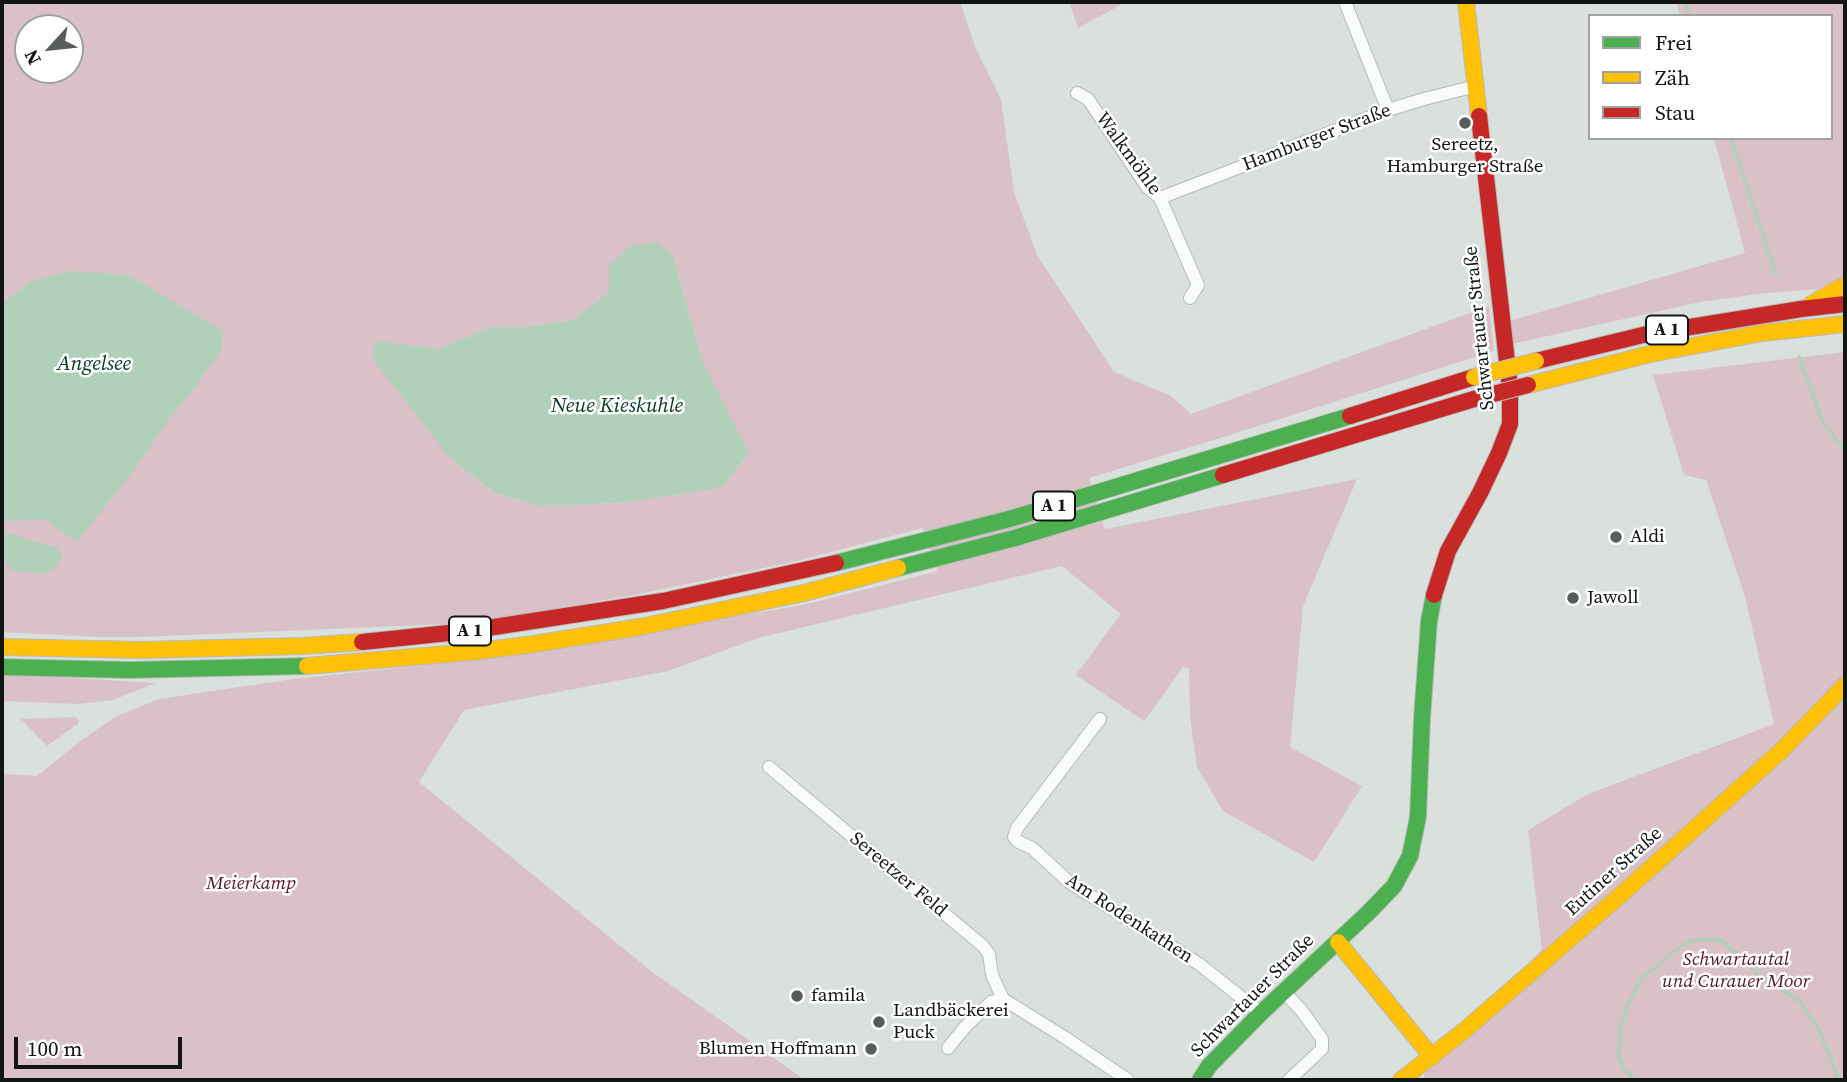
<!DOCTYPE html>
<meta charset="utf-8">
<style>
body{margin:0}
#map{position:relative;width:1847px;height:1082px;overflow:hidden;background:#dae0dc;font-family:"Source Serif 4",serif}
canvas{display:block}
.frame{position:absolute;inset:0;border:4px solid #121613;pointer-events:none}
.legend{position:absolute;left:1588px;top:14px;width:245px;height:126px;box-sizing:border-box;background:#fff;border:2px solid #a0a2a1;margin:0;padding:9px 12px;list-style:none;font-size:21px;color:#121613}
.legend li{display:flex;align-items:center;gap:14px;height:35px}
.legend b{width:35px;border:2px solid #a0a2a1}
.north{position:absolute;left:14px;top:14px;width:70px;height:70px;box-sizing:border-box;background:#fff;border:2px solid #a0a2a1;border-radius:50%;rotate:243deg;font-size:19px;font-weight:700;line-height:28px;text-align:center;color:#121613}
.north::after{content:'';display:block;margin:auto;width:24px;height:32px;background:#585d59;clip-path:polygon(50% 0,100% 100%,50% 72%,0 100%)}
.scale{position:absolute;left:14px;top:1037px;width:168px;height:32px;box-sizing:border-box;border:4px solid #121613;border-top:0;padding-left:9px;font-size:21px;line-height:24px;white-space:nowrap;color:#121613;-webkit-text-stroke:5px #fff;paint-order:stroke}
</style>
<div id="map">
<canvas width="1847" height="1082"></canvas>
<div class="frame"></div>
<ul class="legend">
<li><b style="height:9px;background:#4caf50"></b>Frei</li>
<li><b style="height:9px;background:#ffc107"></b>Zäh</li>
<li><b style="height:9px;background:#c62828"></b>Stau</li>
</ul>
<div class="north">N</div>
<div class="scale">100 m</div>
</div>
<script>
const c = document.querySelector('canvas').getContext('2d');
c.lineJoin = 'round';
function fillPath(path, color) {
  c.fillStyle = color;
  c.fill(path, 'evenodd');
}
function shape(rows) {
  const path = new Path2D();
  for (const r of rows) {
    path.moveTo(r[0], r[1]);
    for (let i = 2; i < r.length; i += 2) path.lineTo(r[i], r[i + 1]);
  }
  return path;
}
function strokePath(path, color, width, dash) {
  c.strokeStyle = color;
  c.lineWidth = width;
  c.lineCap = dash ? 'butt' : 'round';
  c.setLineDash(dash || []);
  c.stroke(path);
}
function drawText(font, color, halo, rows, align = 'center') {
  c.font = font + ' "Source Serif 4",serif';
  c.lineWidth = 5;
  c.setLineDash([]);
  c.textBaseline = 'middle';
  c.strokeStyle = halo;
  c.fillStyle = color;
  for (const [text, x, y, turn = 0] of rows) {
    c.save();
    c.translate(x, y);
    c.rotate((+turn || 0) * Math.PI / 180);
    c.textAlign = isNaN(turn) ? turn : align;
    if (halo) c.strokeText(text, 0, 0);
    c.fillText(text, 0, 0);
    c.restore();
  }
}
const green = shape([
 [2,2,960,2,975,47,1001,99,1014,192,1037,255,1114,372,1171,396,1191,414,1489,306,1494,351,1214,440,1089,478,1105,529,1357,479,1303,606,1290,747,1362,786,1314,862,1223,811,1197,767,1190,717,1189,669,1183,667,1144,721,1076,675,1121,614,1062,566,758,638,668,671,464,710,419,782,651,971,805,1080,2,1080,2,774,37,776,82,740,115,717,159,699,293,679,463,661,803,605,938,571,922,528,797,561,634,595,472,623,138,637,98,637,2,632],
 [28,28,70,28,70,70,28,70],
 [673,256,702,361,749,453,722,488,620,503,540,506,495,493,450,458,379,341,439,349,490,327,526,327,573,320,609,292],
 [1069,2,1126,2,1078,28],
 [1676,2,1845,2,1845,287,1757,294,1700,302,1512,344,1509,321,1745,253,1714,138,1831,138,1831,16,1680,16],
 [1845,352,1845,1080,1424,1080,1425,1061,1531,962,1542,949,1528,830,1586,795,1774,724,1746,600,1706,480,1684,475,1653,375],
 [2,674,156,683,113,700,79,704,2,701],
 [75,717,79,720,78,724,47,746,21,719]
]);
const water = shape([
 [656,242,673,256,702,361,749,453,722,488,620,503,540,506,495,493,450,458,372,358,374,347,379,341,439,349,490,327,526,327,573,320,609,292,609,265,631,246],
 [69,271,128,275,223,331,221,351,187,398,169,419,128,478,77,541,43,519,2,521,2,304,30,281],
 [11,533,30,541,56,547,63,555,55,568,44,574,14,571,2,558,2,535]
]);
const stream = shape([
 [1685,2,1690,16],
 [1731,138,1776,274],
 [1799,357,1822,421,1845,451],
 [1639,1080,1632,1077,1623,1068,1619,1057,1620,1029,1627,1007,1642,978,1685,943,1702,939,1721,940,1756,972,1800,1002,1818,1027,1839,1080]
]);
const street = shape([
 [1345,2,1388,110],
 [1077,93,1088,99,1147,187,1160,198,1198,285,1190,298],
 [1160,198,1388,110,1424,99,1476,86],
 [1100,719,1017,828,1014,837,1017,841,1032,848,1069,882,1199,964,1261,1013],
 [769,767,983,946,989,954,992,975,1003,999,1064,1037,1128,1080],
 [1284,992,1302,1011,1322,1039,1322,1049,1289,1080],
 [948,1048,965,1027,991,1002,1003,999]
]);
const fast = shape([
 [836,563,1013,518,1350,416],
 [898,568,1015,538,1223,475],
 [2,667,129,670,307,666],
 [1200,1080,1209,1066,1261,1013,1369,912,1394,886,1410,856,1418,817,1422,718,1429,621,1434,595]
]);
const slow = shape([
 [1466,2,1479,116],
 [1811,304,1845,285],
 [1528,385,1650,354,1762,333,1845,324],
 [2,647,141,650,303,646,362,642],
 [307,666,471,652,534,644,640,627,804,593,898,568],
 [1338,942,1432,1057],
 [1401,1080,1465,1030,1624,892,1781,751,1845,685]
]);
const jam = shape([
 [1536,361,1647,334,1801,309,1845,304],
 [1350,416,1474,377],
 [1223,475,1474,399],
 [1434,595,1448,551,1480,493,1499,453,1510,424,1510,388,1479,116],
 [362,642,468,631,663,601,836,563]
]);
const slowBridge = shape([
 [1474,377,1536,361]
]);
const jamBridge = shape([
 [1474,399,1528,385]
]);
const markers = [
 [1465,123,7,"#585d59"],
 [1616,537,7,"#585d59"],
 [1573,598,7,"#585d59"],
 [797,996,7,"#585d59"],
 [879,1022,7,"#585d59"],
 [871,1049,7,"#585d59"]
];
const shields = [
 [1667,330,42],
 [1054,506,42],
 [470,631,42]
];
const shieldNames = [
 ["A 1",1667,330],
 ["A 1",1054,506],
 ["A 1",470,631]
];
const streetNames = [
 ["Hamburger Straße",1317,138,-21],
 ["Walkmöhle",1128,154,54],
 ["Schwartauer Straße",1480,328,-96],
 ["Eutiner Straße",1614,872,-42],
 ["Sereetzer Feld",898,875,40],
 ["Am Rodenkathen",1129,919,33],
 ["Schwartauer Straße",1253,996,-45]
];
const poiNames = [
 ["Sereetz,",1465,145,"center"],
 ["Hamburger Straße",1465,167,"center"],
 ["Aldi",1630,537],
 ["Jawoll",1587,598],
 ["famila",811,996],
 ["Landbäckerei",893,1011],
 ["Puck",893,1033],
 ["Blumen Hoffmann",857,1049,"right"]
];
const parkNames = [
 ["Meierkamp",251,884],
 ["Schwartautal",1736,960],
 ["und Curauer Moor",1736,982]
];
const waterNames = [
 ["Angelsee",94,365],
 ["Neue Kieskuhle",617,407]
];
fillPath(green, '#d9c1c7');
fillPath(water, '#b0d0ba');
strokePath(stream, '#b0d0ba', 3.5);
strokePath(street, '#b6bbb8', 14);
strokePath(fast, '#b6bbb8', 18);
strokePath(slow, '#b6bbb8', 18);
strokePath(jam, '#b6bbb8', 18);
strokePath(street, '#f9fafa', 12);
strokePath(fast, '#4caf50', 16);
strokePath(slow, '#ffc107', 16);
strokePath(jam, '#c62828', 16);
strokePath(slowBridge, '#b6bbb8', 18, []);
strokePath(jamBridge, '#b6bbb8', 18, []);
strokePath(slowBridge, '#ffc107', 16);
strokePath(jamBridge, '#c62828', 16);
for (const [x, y, r, color] of markers) {
  const dot = new Path2D();
  dot.arc(x, y, r, 0, 2 * Math.PI);
  c.fillStyle = color;
  c.fill(dot);
  strokePath(dot, '#fff', 2.5);
}
for (const [x, y, w] of shields) {
  const box = new Path2D();
  box.roundRect(x - w / 2, y - 14.5, w, 29, 5);
  c.fillStyle = '#fff';
  c.fill(box);
  strokePath(box, '#121613', 2);
}
drawText('bold 18px', '#121613', null, shieldNames);
drawText('19px', '#121613', '#fff', streetNames);
drawText('19px', '#121613', '#fff', poiNames, 'left');
drawText('italic 19px', '#52172d', '#fff', parkNames);
drawText('italic 21px', '#053b20', '#fff', waterNames);
</script>
